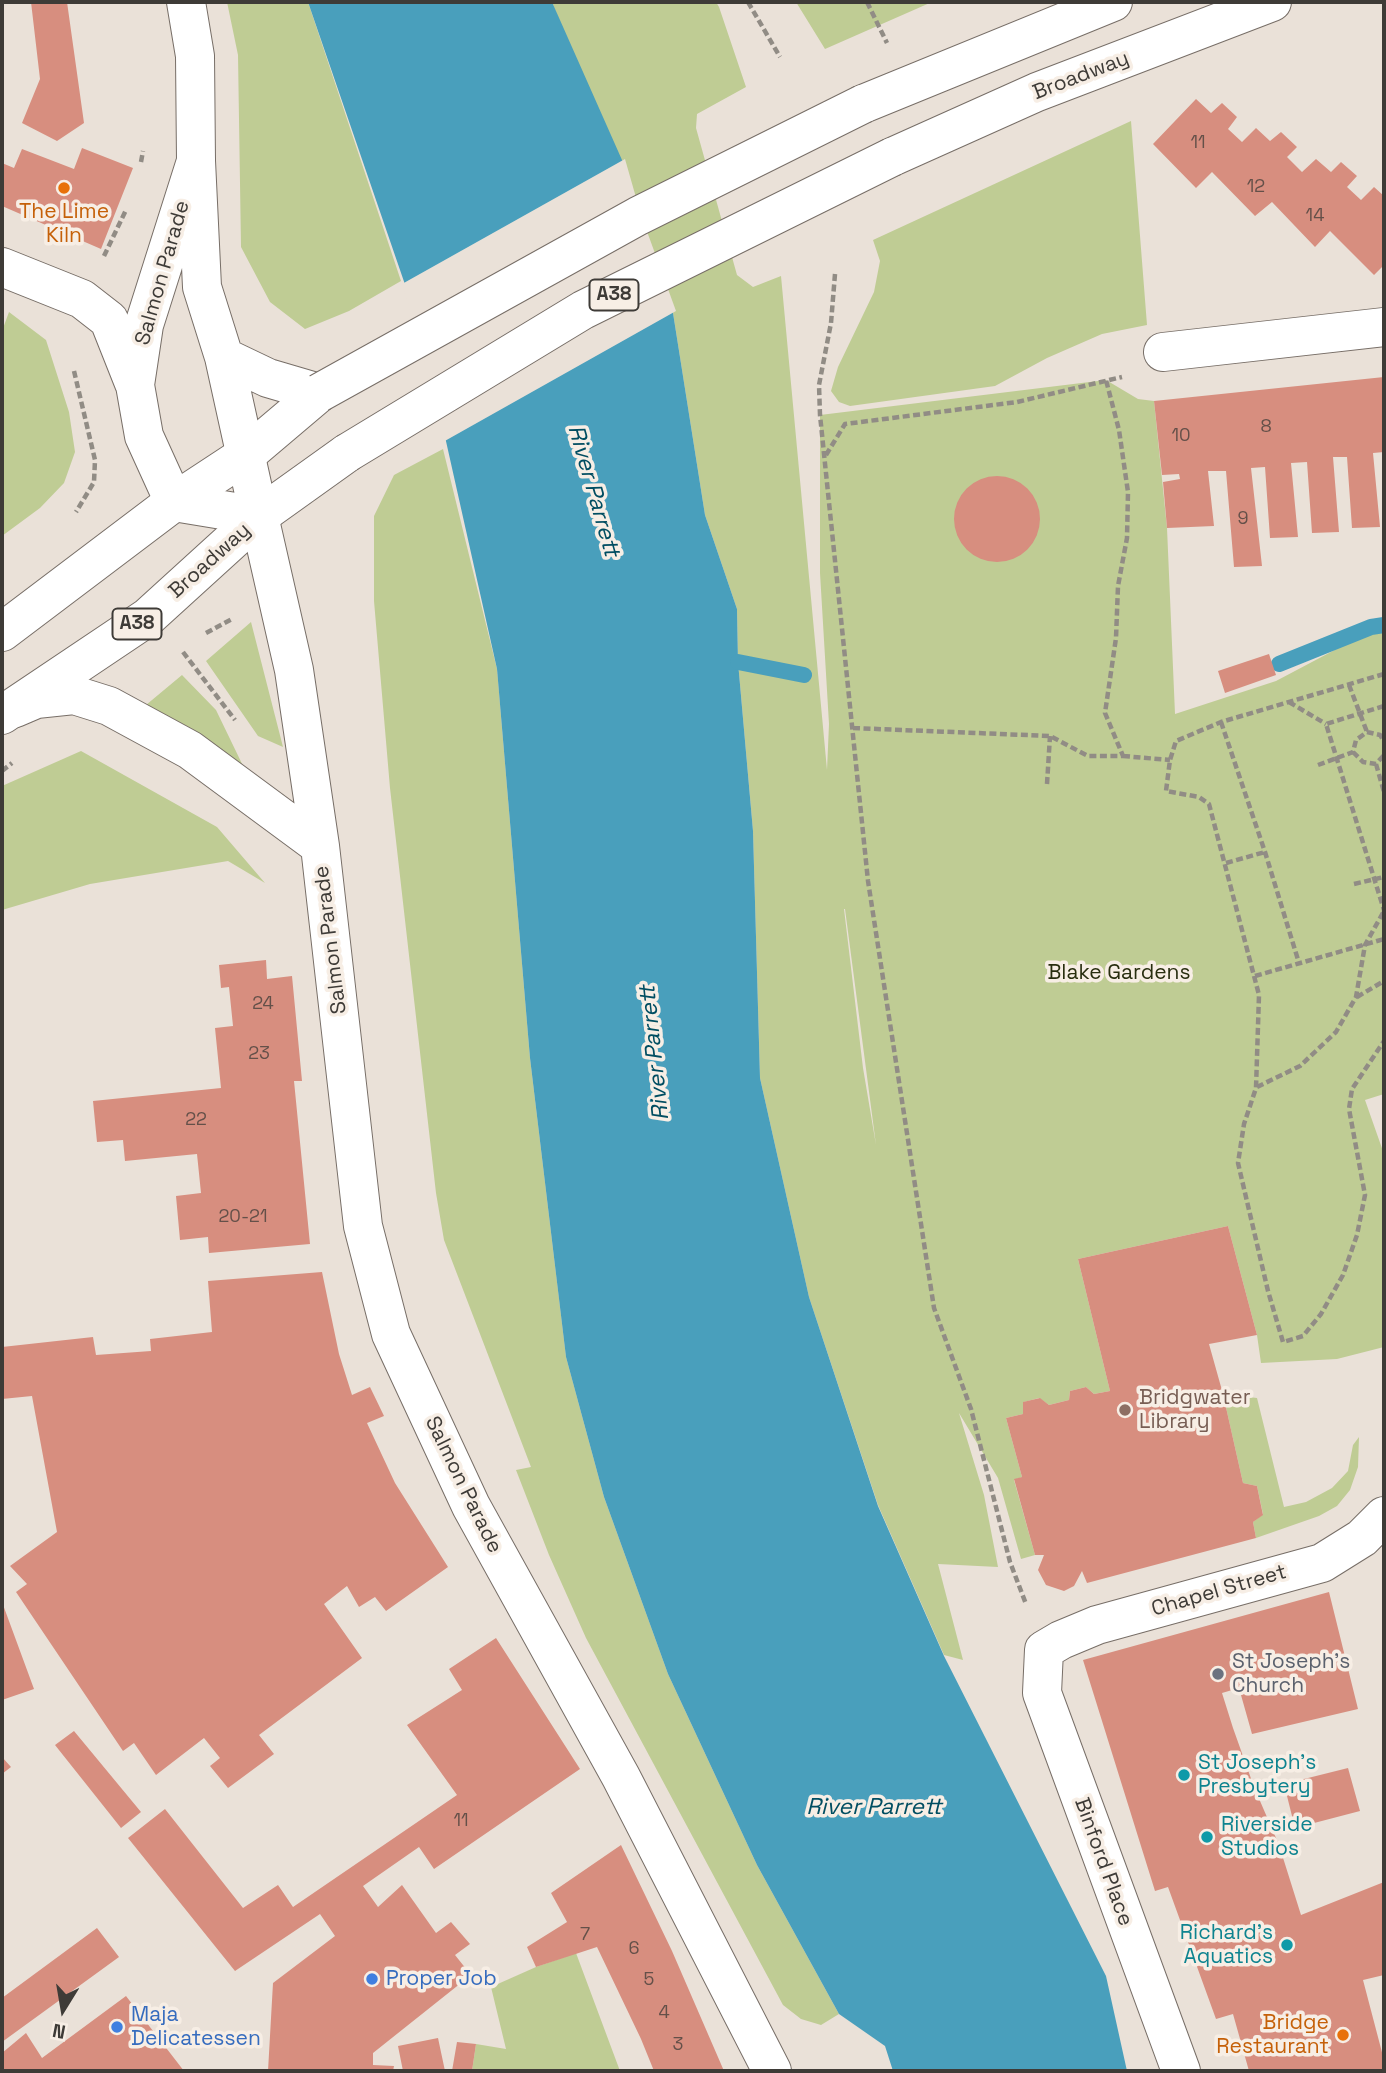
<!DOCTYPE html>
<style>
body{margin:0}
#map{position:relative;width:1386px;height:2073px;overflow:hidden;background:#eae1d8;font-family:"Space Grotesk",sans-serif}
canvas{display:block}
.frame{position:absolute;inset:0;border:4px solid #3e3b37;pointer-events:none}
.north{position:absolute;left:28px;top:1975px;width:70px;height:70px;-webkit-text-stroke:5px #f7eee5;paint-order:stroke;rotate:191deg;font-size:19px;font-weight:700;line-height:28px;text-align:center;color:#3e3b37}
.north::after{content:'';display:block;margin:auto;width:24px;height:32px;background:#3e3b37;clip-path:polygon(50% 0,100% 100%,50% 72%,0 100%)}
</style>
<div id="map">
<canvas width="1386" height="2073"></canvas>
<div class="frame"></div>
<div class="north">N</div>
</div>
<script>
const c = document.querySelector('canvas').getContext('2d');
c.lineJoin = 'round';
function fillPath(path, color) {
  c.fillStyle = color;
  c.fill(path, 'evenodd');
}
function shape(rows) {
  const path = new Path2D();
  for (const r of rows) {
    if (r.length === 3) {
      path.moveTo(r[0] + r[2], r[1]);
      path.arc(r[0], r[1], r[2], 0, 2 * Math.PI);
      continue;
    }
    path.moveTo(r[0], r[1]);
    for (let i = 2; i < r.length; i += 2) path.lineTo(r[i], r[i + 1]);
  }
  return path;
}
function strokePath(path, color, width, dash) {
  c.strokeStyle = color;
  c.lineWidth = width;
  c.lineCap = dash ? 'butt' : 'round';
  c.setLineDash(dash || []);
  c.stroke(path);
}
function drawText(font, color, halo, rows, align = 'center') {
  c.font = font + ' "Space Grotesk",sans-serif';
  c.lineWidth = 7;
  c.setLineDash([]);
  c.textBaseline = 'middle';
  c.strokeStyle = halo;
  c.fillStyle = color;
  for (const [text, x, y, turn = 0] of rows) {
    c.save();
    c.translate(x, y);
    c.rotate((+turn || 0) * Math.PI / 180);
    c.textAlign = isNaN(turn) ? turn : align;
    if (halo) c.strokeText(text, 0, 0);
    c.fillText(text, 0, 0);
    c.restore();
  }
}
const green = shape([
 [227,2,308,2,401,281,349,311,305,329,270,302,241,247,238,55],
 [552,2,716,2,719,7,746,87,697,114,696,128,737,275,753,287,781,276,827,770,829,724,820,573,820,415,1106,380,1138,399,1154,401,1167,528,1175,714,1276,681,1365,634,1384,631,1384,1094,1365,1100,1384,1154,1384,1347,1337,1359,1261,1363,1257,1335,1228,1226,1078,1259,1110,1391,1094,1394,1086,1387,1070,1391,1069,1400,1049,1405,1039,1398,1024,1402,1023,1414,1006,1418,1022,1477,1014,1480,1035,1555,1021,1559,998,1478,959,1413,984,1495,998,1567,938,1564,963,1660,944,1655,878,1505,809,1297,760,1078,753,831,738,662,737,609,705,515,673,313],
 [844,909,845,909,876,1145,863,1068],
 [796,2,932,2,825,49],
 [1131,121,1147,325,1102,334,1047,358,995,386,850,406,839,402,831,391,838,367,874,292,880,261,873,240],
 [9,312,46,340,69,412,75,452,64,483,40,508,2,536,2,331],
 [443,449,497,669,530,1058,566,1357,604,1497,668,1674,757,1865,839,2014,821,2025,801,2019,783,2005,586,1638,549,1555,516,1470,531,1467,444,1240,436,1193,390,788,374,601,374,516,394,475],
 [251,622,283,747,258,736,206,661],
 [182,675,216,710,245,770,146,705],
 [81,751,217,827,265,883,228,861,90,884,2,910,2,786],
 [1223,1394,1257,1398,1284,1507,1306,1502,1332,1488,1348,1471,1353,1445,1359,1437,1358,1467,1350,1490,1337,1506,1319,1516,1256,1538,1253,1522,1263,1514,1257,1486,1243,1483],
 [576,1953,620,2071,472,2071,476,2044,506,2049,491,1987,536,1967]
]);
const water = shape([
 [308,2,552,2,622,160,638,216,673,313,705,515,737,609,738,662,753,831,760,1078,809,1297,878,1506,944,1656,1106,1976,1127,2071,893,2071,885,2046,839,2014,757,1865,668,1674,604,1497,566,1357,530,1058,497,669,422,334]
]);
const pier = shape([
 [625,159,641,215,676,311,443,442,418,335,402,284]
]);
const stream = shape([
 [738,662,804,675],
 [1279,664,1371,627,1384,625]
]);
const building = shape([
 [31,2,67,2,84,123,57,141,22,123,40,79],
 [1196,99,1211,113,1222,103,1237,117,1228,129,1242,142,1256,128,1270,141,1281,132,1297,147,1287,157,1302,172,1316,159,1331,172,1341,162,1357,176,1347,187,1361,200,1374,187,1384,196,1384,265,1374,275,1330,231,1315,247,1272,202,1255,216,1212,172,1196,188,1153,144],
 [82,148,133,168,101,249,2,206,2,163,14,168,22,149,74,169],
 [1384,377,1384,452,1373,453,1380,527,1352,528,1347,457,1333,457,1339,532,1312,533,1307,462,1291,463,1298,537,1270,538,1265,467,1251,468,1262,566,1234,567,1226,471,1208,471,1214,526,1167,528,1163,482,1180,479,1179,474,1162,475,1154,401],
 [997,519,43],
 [1269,654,1276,675,1225,693,1218,671],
 [266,960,267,979,292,976,302,1081,294,1081,310,1244,209,1253,208,1237,180,1240,176,1196,201,1193,197,1154,125,1161,123,1140,97,1142,93,1101,221,1088,215,1028,233,1026,229,987,221,988,219,965],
 [1228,1226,1257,1335,1209,1344,1223,1394,1243,1483,1257,1486,1263,1515,1253,1522,1256,1538,1087,1583,1082,1571,1074,1586,1064,1591,1046,1585,1038,1570,1044,1555,1035,1555,1014,1479,1022,1477,1006,1418,1023,1414,1023,1402,1040,1398,1049,1405,1069,1400,1070,1391,1086,1387,1094,1394,1110,1391,1078,1259],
 [322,1272,339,1354,352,1395,370,1387,384,1416,367,1423,395,1483,448,1567,386,1611,375,1597,359,1607,347,1586,324,1604,362,1658,259,1735,274,1754,228,1788,210,1766,220,1758,204,1738,156,1775,134,1743,123,1751,16,1592,27,1584,10,1566,57,1532,32,1396,2,1399,2,1347,93,1337,96,1355,151,1351,150,1339,212,1332,208,1281],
 [1329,1592,1358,1709,1252,1734,1239,1688,1222,1693,1233,1728,1254,1787,1279,1845,1301,1915,1384,1882,1384,1975,1363,1980,1384,2060,1384,2071,1249,2071,1233,2014,1216,2019,1168,1887,1155,1891,1083,1660],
 [2,1602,34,1689,2,1700],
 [496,1638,580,1769,434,1869,419,1847,363,1886,378,1907,402,1885,436,1933,451,1922,470,1944,455,1955,471,1975,373,2053,373,2065,394,2066,393,2071,268,2071,273,1983,335,1936,320,1914,235,1971,128,1838,165,1809,243,1908,278,1885,293,1907,457,1795,407,1725,462,1690,449,1669],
 [74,1731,141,1812,121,1828,55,1745],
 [2,1757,11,1767,2,1774],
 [1348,1768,1360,1811,1295,1828,1284,1784],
 [621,1845,672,1951,724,2071,654,2071,641,2039,597,1947,536,1967,527,1947,567,1922,551,1893],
 [97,1928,119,1957,2,2042,2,1998],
 [126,1996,184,2071,2,2071,2,2053,26,2033,42,2058],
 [438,2038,445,2071,403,2071,398,2046],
 [457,2042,476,2044,472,2071,452,2071]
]);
const path = shape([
 [748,2,780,57],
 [867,2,887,43],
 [141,162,143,151],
 [104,256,126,210],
 [835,274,831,323,819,385,820,415,868,881,934,1308,971,1409,1010,1562,1026,1604],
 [74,371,95,460,94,482,76,512],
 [826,455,845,424,1017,402,1122,377],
 [206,633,232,619],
 [183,652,235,720],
 [1384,674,1221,722,1176,741,1170,760,1166,791,1199,797,1209,804,1259,995,1256,1088,1244,1124,1238,1163,1268,1291,1283,1342,1303,1336,1321,1314,1343,1275,1357,1235,1365,1195,1349,1109,1352,1089,1384,1041],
 [1349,685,1367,732],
 [1289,702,1326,724],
 [1384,706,1326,724,1384,910],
 [1221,722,1265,852,1299,963],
 [853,728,1050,736,1088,756,1123,756,1105,713,1116,638,1118,586,1127,538,1128,492,1119,430,1106,380],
 [1353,752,1363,762,1376,764,1384,755],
 [1123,756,1170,760],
 [1376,764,1384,792],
 [1318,765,1353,752,1356,740,1367,732,1380,735,1384,741],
 [2,771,12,763],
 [1047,784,1050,736],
 [1226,863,1265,852],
 [1354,884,1384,877],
 [1255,976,1384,939],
 [1357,997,1384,981],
 [1257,1087,1300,1066,1336,1032,1356,997,1365,945,1384,911]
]);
const minor = shape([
 [186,2,195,56,196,161,202,287,224,357,259,516,174,502,144,436,135,385,144,325,196,161],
 [2,267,82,299,109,320,134,383],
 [1163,352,1384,327],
 [224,357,268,378,319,393],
 [1181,2071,1042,1693,1044,1650,1061,1640,1097,1625,1322,1563,1362,1538,1384,1516]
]);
const tertiary = shape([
 [259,516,294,670,320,846,363,1226,391,1334,471,1506,621,1777,772,2071],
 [15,708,36,699,74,695,109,706,190,750,320,846]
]);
const primary = shape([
 [863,104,1113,2],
 [892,157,1037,92,1272,2],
 [2,632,174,502,247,454,319,393],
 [2,715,148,617,259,516,347,453]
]);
const primaryBridge = shape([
 [319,393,638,216,863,104],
 [347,453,583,310,892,157]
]);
const markers = [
 [64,188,7,"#e8710a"],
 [1125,1410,7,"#8d6e63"],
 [1218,1674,7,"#6b7280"],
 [1184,1775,7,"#0f9aa8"],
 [1207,1837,7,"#0f9aa8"],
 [1287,1945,7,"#0f9aa8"],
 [372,1979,7,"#3f7fe0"],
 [117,2027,7,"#3f7fe0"],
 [1343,2035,7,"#e8710a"]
];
const numberNames = [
 ["11",1198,143],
 ["12",1256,187],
 ["14",1315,216],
 ["8",1266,427],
 ["10",1181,436],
 ["9",1243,519],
 ["24",263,1004],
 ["23",259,1054],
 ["22",196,1120],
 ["20-21",243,1217],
 ["11",461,1821],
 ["7",585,1935],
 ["6",634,1949],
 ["5",649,1980],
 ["4",664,2013],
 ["3",678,2045]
];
const shields = [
 [614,295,49],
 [137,624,49]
];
const shieldNames = [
 ["A38",614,295],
 ["A38",137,624]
];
const streetNames = [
 ["Broadway",1081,76,-21],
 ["Salmon Parade",163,273,-74],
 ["Broadway",210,561,-42],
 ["Salmon Parade",331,940,-97],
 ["Salmon Parade",463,1485,64],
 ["Chapel Street",1219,1591,-16],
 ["Binford Place",1103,1862,70]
];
const foodNames = [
 ["The Lime",64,212],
 ["Kiln",64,236],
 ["Bridge",1329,2023,"right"],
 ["Restaurant",1329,2047,"right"]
];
const parkNames = [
 ["Blake Gardens",1119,973]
];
const educationNames = [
 ["Bridgwater",1139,1398],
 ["Library",1139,1422]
];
const worshipNames = [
 ["St Joseph's",1232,1662],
 ["Church",1232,1686]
];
const cultureNames = [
 ["St Joseph's",1198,1763],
 ["Presbytery",1198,1787],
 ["Riverside",1221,1825],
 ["Studios",1221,1849],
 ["Richard's",1273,1933,"right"],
 ["Aquatics",1273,1957,"right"]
];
const shopNames = [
 ["Proper Job",386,1979],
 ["Maja",131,2015],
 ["Delicatessen",131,2039]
];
const waterNames = [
 ["River Parrett",593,491,74],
 ["River Parrett",655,1053,-96],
 ["River Parrett",874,1808]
];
fillPath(green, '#bfcc94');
fillPath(water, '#499fbc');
fillPath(pier, '#eae1d8');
strokePath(stream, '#499fbc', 16);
fillPath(building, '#d78e7f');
strokePath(minor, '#776e67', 40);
strokePath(tertiary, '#776e67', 40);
strokePath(primary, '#776e67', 40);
strokePath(path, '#918c85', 4.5, [7, 3.5]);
strokePath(minor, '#fff', 38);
strokePath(tertiary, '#fff', 38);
strokePath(primary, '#fff', 38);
strokePath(primaryBridge, '#776e67', 40, []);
strokePath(primaryBridge, '#fff', 38);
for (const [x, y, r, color] of markers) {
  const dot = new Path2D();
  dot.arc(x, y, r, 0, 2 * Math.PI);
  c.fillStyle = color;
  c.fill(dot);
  strokePath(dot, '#f7eee5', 2.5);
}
drawText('18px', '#645049', null, numberNames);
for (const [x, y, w] of shields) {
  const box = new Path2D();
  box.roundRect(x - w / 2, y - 15.5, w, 31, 5);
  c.fillStyle = '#f7eee5';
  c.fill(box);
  strokePath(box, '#3e3b37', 2);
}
drawText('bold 19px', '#3e3b37', null, shieldNames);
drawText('21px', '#3e3b37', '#f7eee5', streetNames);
drawText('21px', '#c56008', '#f7eee5', foodNames);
drawText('21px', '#282e0f', '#f7eee5', parkNames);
drawText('21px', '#785e54', '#f7eee5', educationNames, 'left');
drawText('21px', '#5b616d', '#f7eee5', worshipNames, 'left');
drawText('21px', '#0d838f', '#f7eee5', cultureNames, 'left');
drawText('21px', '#366cbe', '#f7eee5', shopNames, 'left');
drawText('italic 23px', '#004d61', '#f7eee5', waterNames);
</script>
